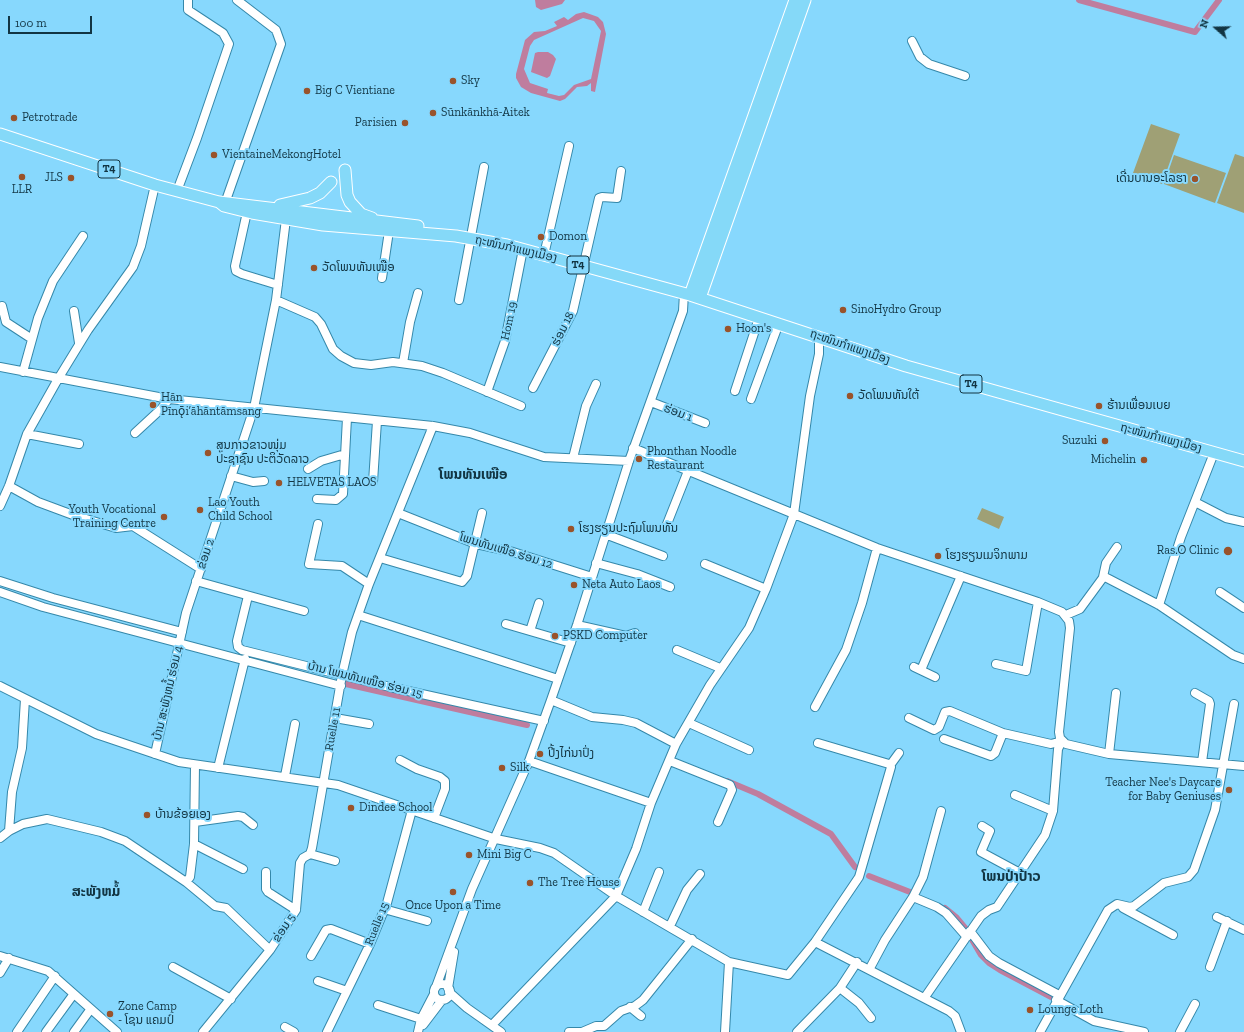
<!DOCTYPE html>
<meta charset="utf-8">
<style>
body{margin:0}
#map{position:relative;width:1244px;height:1032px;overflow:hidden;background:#87d8fd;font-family:"Zilla Slab",serif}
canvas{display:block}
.north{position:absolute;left:1196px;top:8px;width:40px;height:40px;-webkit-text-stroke:3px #87d8fd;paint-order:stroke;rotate:290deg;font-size:11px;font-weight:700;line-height:16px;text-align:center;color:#123543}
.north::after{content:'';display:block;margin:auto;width:14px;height:18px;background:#123543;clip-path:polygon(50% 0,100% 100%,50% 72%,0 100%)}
.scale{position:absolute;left:8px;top:16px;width:84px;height:18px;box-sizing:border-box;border:2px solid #123543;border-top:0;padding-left:5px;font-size:12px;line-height:14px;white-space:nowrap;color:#123543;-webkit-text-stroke:3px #87d8fd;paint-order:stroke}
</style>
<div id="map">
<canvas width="1244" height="1032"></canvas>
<div class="north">N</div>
<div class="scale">100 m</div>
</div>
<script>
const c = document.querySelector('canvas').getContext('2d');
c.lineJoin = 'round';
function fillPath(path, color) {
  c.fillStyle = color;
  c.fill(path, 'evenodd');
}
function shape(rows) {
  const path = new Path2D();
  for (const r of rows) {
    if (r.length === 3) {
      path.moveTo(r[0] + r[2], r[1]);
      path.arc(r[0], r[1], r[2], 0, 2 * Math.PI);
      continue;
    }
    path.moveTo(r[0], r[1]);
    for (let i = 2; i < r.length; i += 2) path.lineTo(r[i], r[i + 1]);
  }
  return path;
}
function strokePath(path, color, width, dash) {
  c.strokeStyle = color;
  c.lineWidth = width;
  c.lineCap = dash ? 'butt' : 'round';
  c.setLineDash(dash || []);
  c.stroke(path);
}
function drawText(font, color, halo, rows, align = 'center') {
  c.font = font + ' "Zilla Slab","Noto Sans Lao",serif';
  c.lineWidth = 4;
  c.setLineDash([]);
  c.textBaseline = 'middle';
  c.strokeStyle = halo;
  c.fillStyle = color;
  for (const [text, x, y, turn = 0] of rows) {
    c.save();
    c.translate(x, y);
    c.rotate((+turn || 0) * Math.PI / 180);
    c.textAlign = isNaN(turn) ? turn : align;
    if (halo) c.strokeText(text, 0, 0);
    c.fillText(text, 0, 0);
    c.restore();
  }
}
const green = shape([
 [1151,124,1180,134,1162,184,1133,173],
 [1235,154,1244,157,1244,213,1217,203],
 [1174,155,1226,173,1215,203,1164,184],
 [982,508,1004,517,999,529,977,519]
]);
const water = shape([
 [535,0,565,0,562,4,541,10,536,7],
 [584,12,598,17,603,22,606,34,595,92,591,91,591,83,587,86,577,87,565,99,560,101,531,93,521,87,516,78,516,74,525,40,534,32,545,31,557,26,554,22,564,17,568,20,576,14],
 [583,18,594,21,601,31,591,79,574,85,564,95,559,96,547,93,548,89,530,83,524,69,530,46,534,40],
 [538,52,548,52,553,55,556,59,550,76,547,78,531,72,535,53]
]);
const canal = shape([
 [1079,0,1195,32,1219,0],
 [346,684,527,725],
 [727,781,758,794,831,834,855,867],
 [869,876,910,892],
 [945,908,956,917,966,929],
 [971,938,981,955,989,963,1000,970,1055,999]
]);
const minor = shape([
 [912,41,920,57,929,64,965,76],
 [177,191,197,138,229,44,223,33,188,10,188,0],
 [224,206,281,44,276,30,237,0],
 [247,212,235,266,236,271,242,274,278,285],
 [544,255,569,146],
 [382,278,389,231],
 [276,300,315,317,321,324,333,349,341,356,354,363,371,365,393,362,422,366,443,373,521,406],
 [459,300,484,167],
 [2,306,6,322,32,339],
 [74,311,79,343],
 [403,363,410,322,418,293],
 [0,367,169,399,433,426,470,433,544,457,629,461],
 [23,372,38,318,53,281,83,236],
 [533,388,573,311,599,198,602,197,617,198,621,171],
 [735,391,759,318],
 [487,392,505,341,523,249],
 [751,399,779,323],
 [651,402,705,423],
 [135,433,161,409,169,399],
 [27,434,79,444],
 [633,448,877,548,1038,602,1062,612,1069,621,1070,628,1059,732,1060,738,1066,744,1109,754,1244,766],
 [573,458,586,406,596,384],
 [308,469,321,461,345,454],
 [231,476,253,482,264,481],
 [373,482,377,421],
 [9,486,38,502,73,515,116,528,133,526,201,569],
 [317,499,336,500,343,494,347,418],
 [1195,502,1226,518,1244,522],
 [0,506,9,486,27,434,58,379,88,330,133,267,141,246,155,185],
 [398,513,476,544,513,552,592,577],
 [318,524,309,564,342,566,369,584],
 [667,524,688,471],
 [605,534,663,556],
 [380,558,462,582,467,576,482,513],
 [596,563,637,574,670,587],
 [705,564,766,589],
 [1103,577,1106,563,1117,547],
 [0,581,53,598,182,632],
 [196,581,304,611],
 [0,592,43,607,341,686],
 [1220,592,1244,608],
 [248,596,237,641,238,647,242,650,390,687,544,721],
 [1159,605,1181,537,1214,453],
 [358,615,558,679],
 [1066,615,1080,609,1102,579,1105,577,1159,605,1233,655,1244,659],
 [506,624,571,643],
 [577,625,626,636,635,633],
 [530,631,539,603],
 [677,650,720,668],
 [996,664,1026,671,1038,602],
 [914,667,935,677],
 [921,670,961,576],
 [0,686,96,734,179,762,338,785,496,839,540,848,554,853,616,896,729,962,788,975,815,942,859,877,891,767,889,764,818,743],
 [1195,693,1209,701,1210,704,1202,762],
 [551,700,592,717,623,720,636,723,676,744],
 [815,707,846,650,862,603,877,548],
 [335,718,369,724],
 [909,718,934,730,939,727,945,712,950,711,1003,733,1051,744,1062,741],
 [689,723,749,750],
 [944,739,991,756,995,753,1003,733],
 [155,754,186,613,254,408,276,300,286,219],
 [1109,754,1116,693],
 [400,760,417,769,440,777,445,781,445,789,434,818],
 [529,761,651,803],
 [670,761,730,785,732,790,718,822],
 [891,764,899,753],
 [218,768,245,659],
 [285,776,295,724],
 [1015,795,1053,811],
 [195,822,238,816,243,817,253,825],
 [982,826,990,831,981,852,1020,873],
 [9,831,12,792,22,748,25,699],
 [0,838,9,831,23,824,47,819,101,832,125,841,186,882,190,877,194,844,195,765],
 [194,844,243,869],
 [310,854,335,861],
 [266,872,266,889,268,892,296,910],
 [186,882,215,906,226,908,270,950],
 [913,897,937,907,946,913,967,937],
 [1123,908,1173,935],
 [384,909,427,921],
 [643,912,659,872],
 [1217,917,1244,930],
 [670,926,687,890,700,874],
 [970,931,989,956,999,963,1059,995],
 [815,942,949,1011,955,1016,961,1032],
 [0,956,48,971,117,1032],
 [311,956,326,930,331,929,370,944],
 [173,967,231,999],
 [1210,967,1227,921],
 [870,968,885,940,913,897,923,877,941,811],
 [0,973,9,958],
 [318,981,347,991],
 [442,992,8],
 [436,987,472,889,529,761,551,700,577,625,629,461,683,311,684,293],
 [448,988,454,952],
 [840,988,859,1003,871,1018],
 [449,992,467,1008,501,1032],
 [925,997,981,916,989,910,997,907,1045,835,1053,811,1058,749,1062,741],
 [1056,1000,1094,1021,1144,1032],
 [378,1005,421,1019],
 [630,1007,641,1016],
 [423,1025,442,1000],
 [492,1025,616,896,636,849,651,803,676,744,710,685,749,628,766,589,794,514,810,396,819,354,819,336],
 [285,1027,294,1032],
 [17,1032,55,976],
 [46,1032,73,995],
 [74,1032,90,1010],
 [203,1032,270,950,296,910,300,863,303,858,310,854,312,848,342,675,352,632,369,584,433,426],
 [327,1032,370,944,387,903,412,810],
 [418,1032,421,1019,434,994],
 [569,1032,582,1032,596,1026,604,1026,621,1011,635,1006,643,1000,692,939],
 [725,1032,729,962],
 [797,1032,840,988,857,962],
 [1040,1032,1108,910,1117,904,1130,907,1134,906,1164,883,1188,877,1194,870,1215,810,1234,704],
 [1180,1032,1195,1004]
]);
const major = shape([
 [0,134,155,185,219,202,418,226],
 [345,170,347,195,350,202,361,214,372,218],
 [219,202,224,206,252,213,323,225,456,236,507,245,690,295,906,366,1244,461],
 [280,205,310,198,320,193,331,182],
 [690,295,795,0],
 [700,298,805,0]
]);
const markers = [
 [453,81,4,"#99532b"],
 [307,91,4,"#99532b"],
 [433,113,4,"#99532b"],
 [14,118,4,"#99532b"],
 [405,123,4,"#99532b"],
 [214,155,4,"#99532b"],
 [22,177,4,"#99532b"],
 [71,178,4,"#99532b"],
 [1195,179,4,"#99532b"],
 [541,237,4,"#99532b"],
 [314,268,4,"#99532b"],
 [843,310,4,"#99532b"],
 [728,329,4,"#99532b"],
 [850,396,4,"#99532b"],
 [153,405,4,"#99532b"],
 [1099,406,4,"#99532b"],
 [1105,441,4,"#99532b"],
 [208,453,4,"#99532b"],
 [639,459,4,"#99532b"],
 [1144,460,4,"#99532b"],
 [279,483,4,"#99532b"],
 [200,510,4,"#99532b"],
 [164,517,4,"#99532b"],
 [571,529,4,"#99532b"],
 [1228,551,5,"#99532b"],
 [938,556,4,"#99532b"],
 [574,585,4,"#99532b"],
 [555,636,4,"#99532b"],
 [540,754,4,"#99532b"],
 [502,768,4,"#99532b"],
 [1229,790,4,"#99532b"],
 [351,808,4,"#99532b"],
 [147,815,4,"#99532b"],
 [469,855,4,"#99532b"],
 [530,883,4,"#99532b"],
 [453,892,4,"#99532b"],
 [1030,1010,4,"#99532b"],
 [110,1014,4,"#99532b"]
];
const shields = [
 [109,169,22],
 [578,265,22],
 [971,384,22]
];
const shieldNames = [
 ["T4",109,169],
 ["T4",578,265],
 ["T4",971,384]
];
const poiNames = [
 ["Sky",461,81],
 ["Big C Vientiane",315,91],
 ["Sūnkānkhā-Aitek",441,113],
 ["Petrotrade",22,118],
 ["Parisien",397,123,"right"],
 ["VientaineMekongHotel",222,155],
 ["JLS",63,178,"right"],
 ["ເດີ່ນບານອະໂລຮາ",1187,179,"right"],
 ["LLR",22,190,"center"],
 ["Domon",549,237],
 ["ວັດໂພນທັນເໜືອ",322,268],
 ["SinoHydro Group",851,310],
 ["Hoon's",736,329],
 ["ວັດໂພນທັນໃຕ້",858,396],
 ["Hān",161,398],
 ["Pīnǭi’āhāntāmsang",161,412],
 ["ຮ້ານເພື່ອນເບຍ",1107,406],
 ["Suzuki",1097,441,"right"],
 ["ສູນກາວຂາວໜຸ່ມ",216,446],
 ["ປະຊາຊົນ ປະຕິວັດລາວ",216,460],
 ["Phonthan Noodle",647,452],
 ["Restaurant",647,466],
 ["Michelin",1136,460,"right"],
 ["HELVETAS LAOS",287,483],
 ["Lao Youth",208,503],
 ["Child School",208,517],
 ["Youth Vocational",156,510,"right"],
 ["Training Centre",156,524,"right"],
 ["ໂຮງຮຽນປະຖົມໂພນທັນ",579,529],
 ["Ras.O Clinic",1219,551,"right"],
 ["ໂຮງຮຽນເມຈິກພາມ",946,556],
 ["Neta Auto Laos",582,585],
 ["PSKD Computer",563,636],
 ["ປີ້ງໄກ່ນາປົ່ງ",548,754],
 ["Silk",510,768],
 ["Teacher Nee's Daycare",1221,783,"right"],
 ["for Baby Geniuses",1221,797,"right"],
 ["Dindee School",359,808],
 ["ບ້ານຂ້ອຍເອງ",155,815],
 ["Mini Big C",477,855],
 ["The Tree House",538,883],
 ["Once Upon a Time",453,906,"center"],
 ["Zone Camp",118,1007],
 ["- ໂຊນ ແຄມປ໌",118,1021],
 ["Lounge Loth",1038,1010]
];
const streetNames = [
 ["ຖະໜົນກຳແພງເມືອງ",516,249,13],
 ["Hom 19",509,321,-78],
 ["ຮ່ອມ 18",563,329,-64],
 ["ຖະໜົນກຳແພງເມືອງ",850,347,19],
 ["ຮ່ອມ 1",678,413,21],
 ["ຖະໜົນກຳແພງເມືອງ",1161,438,15],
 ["ໂພນທັນເໜືອ ຮ່ອມ 12",506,551,17],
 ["ຂ່ອມ 2",206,554,-72],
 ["ບ້ານ ໂພນທັນເໜືອ ຮ່ອມ 15",365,680,14],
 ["ບ້ານ ສະພັງຫມໍ້ ຮ່ອມ 4",168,693,-77],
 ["Ruelle 11",333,729,-80],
 ["Ruelle 15",377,924,-68],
 ["ຂ່ອມ 5",284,928,-57]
];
const quarterNames = [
 ["ໂພນທັນເໜືອ",473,475],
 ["ໂພນປ່າປ້າວ",1011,877],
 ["ສະພັງຫມໍ້",96,892]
];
fillPath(green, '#9fa075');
fillPath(water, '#bf7d9e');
strokePath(canal, '#bf7d9e', 6);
strokePath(minor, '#3588aa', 10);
strokePath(major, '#fff', 13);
strokePath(minor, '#fff', 8);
strokePath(major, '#85d9f8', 11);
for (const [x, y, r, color] of markers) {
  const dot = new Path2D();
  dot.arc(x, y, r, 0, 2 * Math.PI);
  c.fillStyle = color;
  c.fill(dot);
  strokePath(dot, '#87d8fd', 1.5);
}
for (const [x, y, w] of shields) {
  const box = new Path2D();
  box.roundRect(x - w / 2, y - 9, w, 18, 3);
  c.fillStyle = '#87d8fd';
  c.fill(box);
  strokePath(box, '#123543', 1);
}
drawText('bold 11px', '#123543', null, shieldNames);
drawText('12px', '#123543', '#87d8fd', poiNames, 'left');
drawText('12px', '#123543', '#87d8fd', streetNames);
drawText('bold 14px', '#123543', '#87d8fd', quarterNames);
</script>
